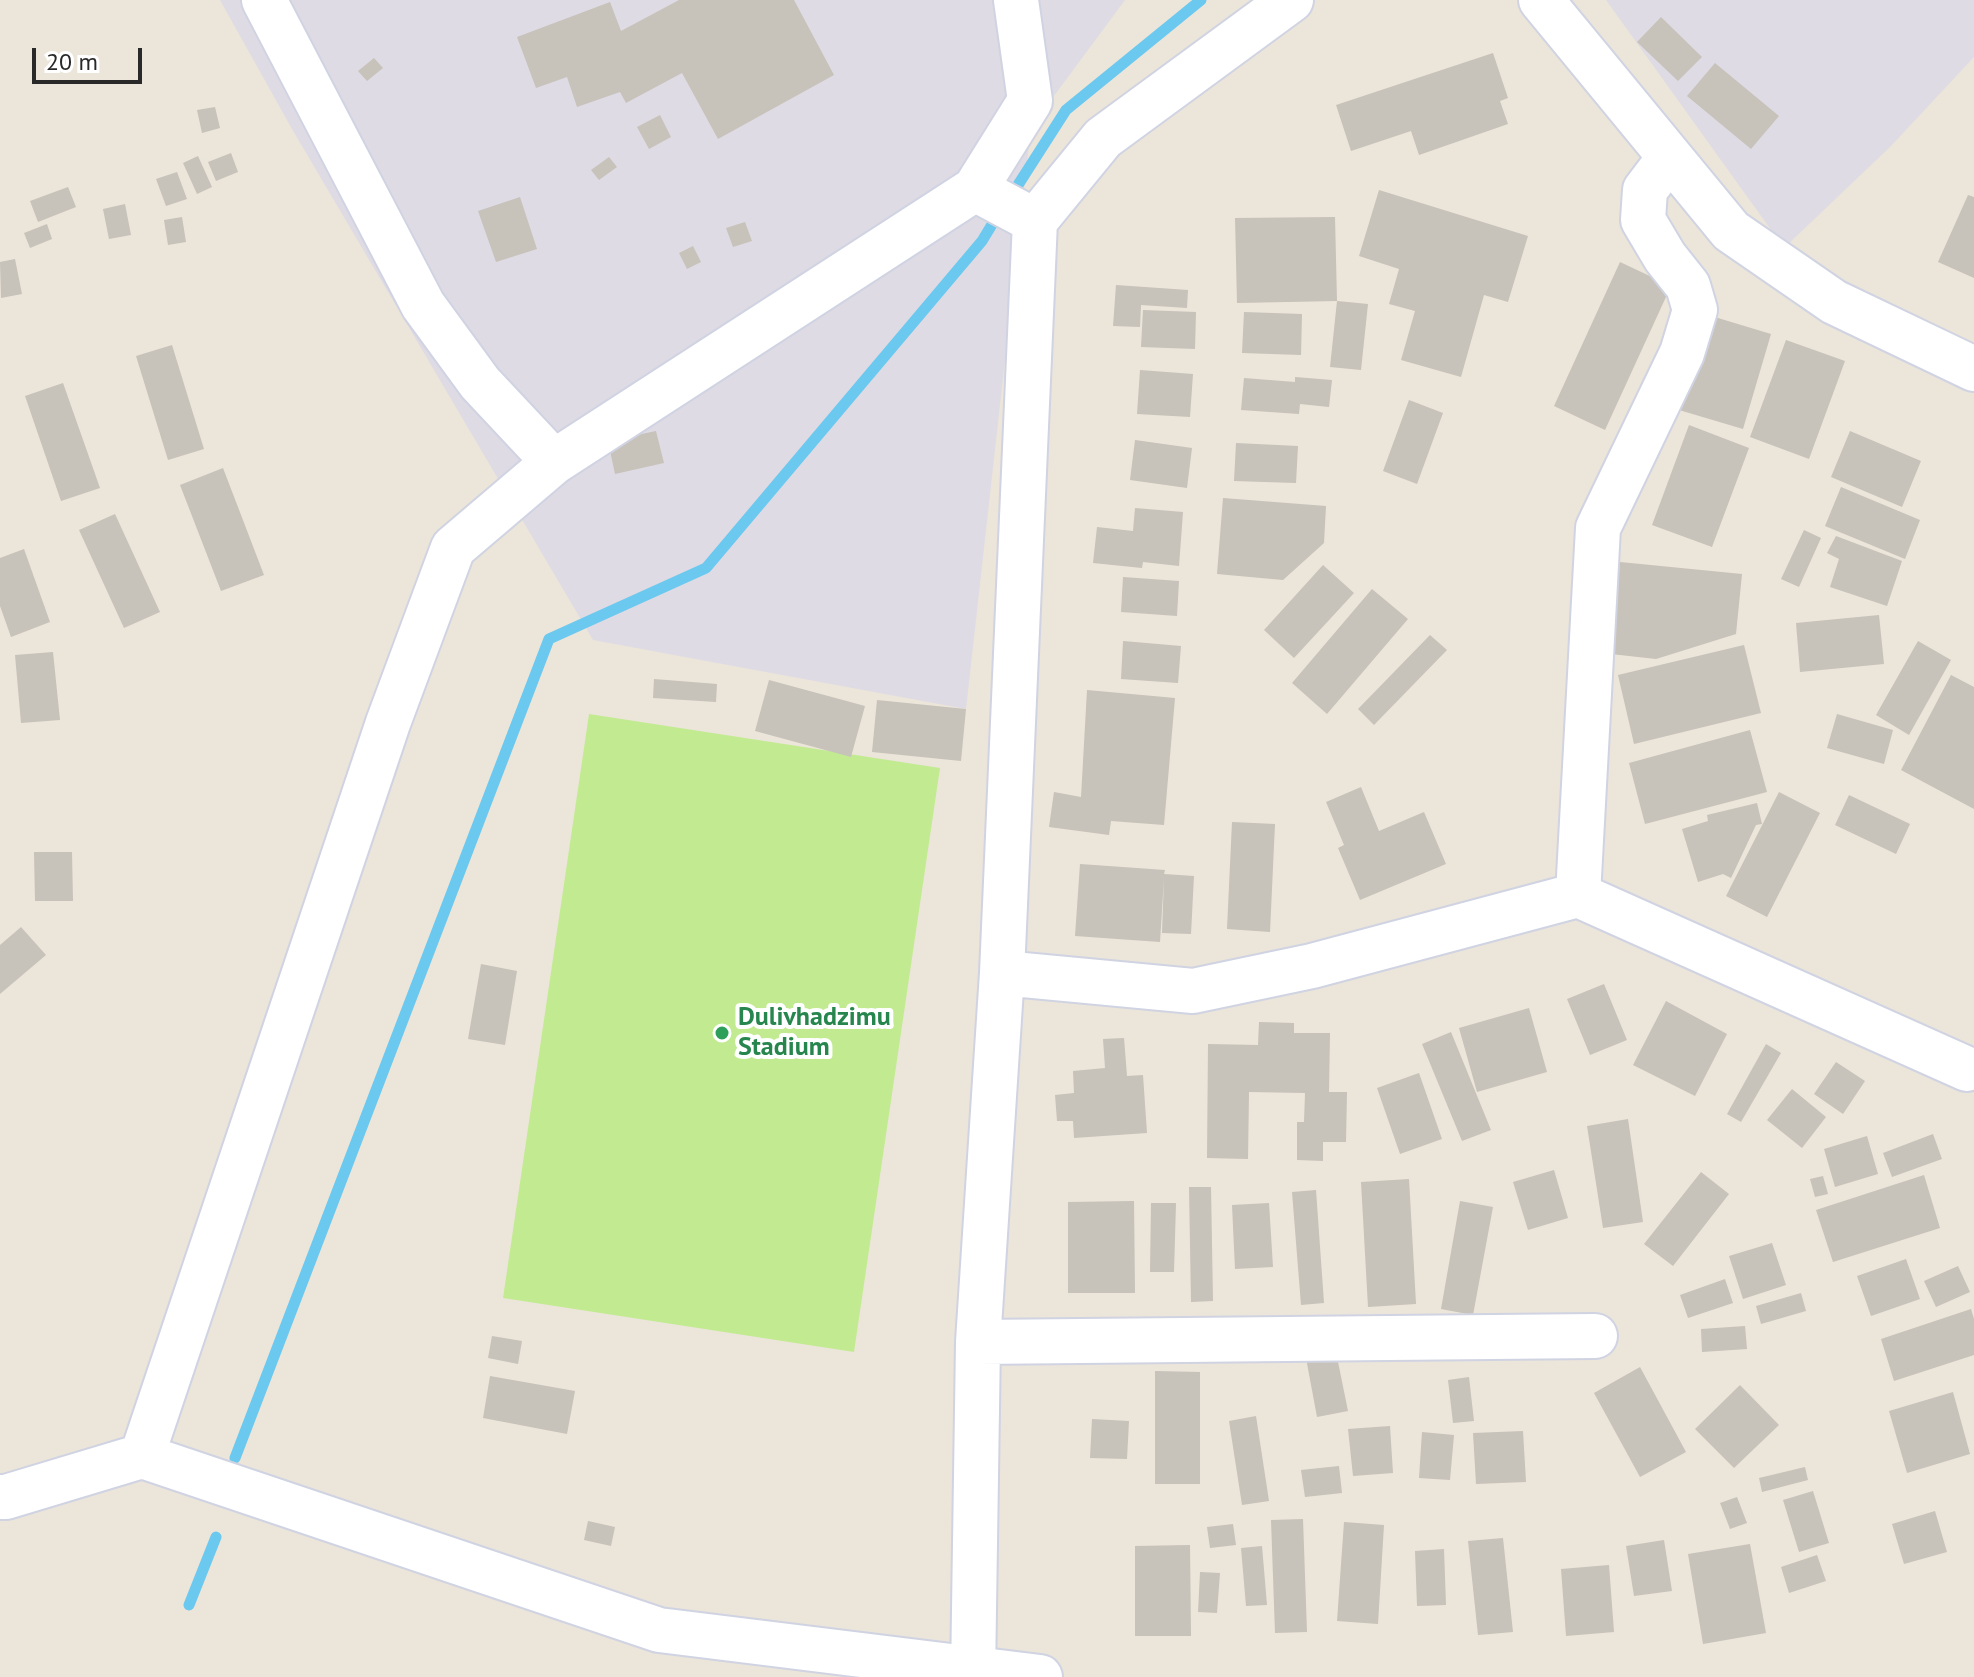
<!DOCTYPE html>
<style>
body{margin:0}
#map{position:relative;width:1974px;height:1677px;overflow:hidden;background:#ece5da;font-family:"PT Sans",sans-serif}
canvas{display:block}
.scale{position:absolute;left:32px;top:48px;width:110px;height:36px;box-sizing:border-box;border:4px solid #292929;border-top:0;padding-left:10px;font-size:24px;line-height:28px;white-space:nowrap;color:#292929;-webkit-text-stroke:6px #fff;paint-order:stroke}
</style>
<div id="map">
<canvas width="1974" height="1677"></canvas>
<div class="scale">20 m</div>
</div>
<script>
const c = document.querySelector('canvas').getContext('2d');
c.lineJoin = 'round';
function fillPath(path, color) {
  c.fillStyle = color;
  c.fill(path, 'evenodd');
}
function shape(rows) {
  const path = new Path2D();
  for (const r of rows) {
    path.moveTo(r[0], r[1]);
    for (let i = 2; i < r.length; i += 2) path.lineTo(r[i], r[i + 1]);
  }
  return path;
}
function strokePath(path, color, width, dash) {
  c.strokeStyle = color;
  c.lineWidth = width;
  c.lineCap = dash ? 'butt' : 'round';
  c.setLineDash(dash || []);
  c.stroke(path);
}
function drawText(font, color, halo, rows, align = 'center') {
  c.font = font + ' "PT Sans",sans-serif';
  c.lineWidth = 8;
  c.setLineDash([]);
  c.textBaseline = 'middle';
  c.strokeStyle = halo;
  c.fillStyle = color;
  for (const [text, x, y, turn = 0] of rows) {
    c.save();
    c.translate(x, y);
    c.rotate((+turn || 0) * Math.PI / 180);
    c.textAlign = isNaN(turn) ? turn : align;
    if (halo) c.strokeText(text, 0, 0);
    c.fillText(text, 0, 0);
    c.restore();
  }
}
const industrial = shape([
 [220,0,1125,0,1031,127,966,709,593,640,292,129],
 [1606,0,1974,0,1974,57,1891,146,1784,248]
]);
const pitch = shape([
 [589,714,940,768,854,1352,503,1298]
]);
const stream = shape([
 [1009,199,1066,110,1201,0],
 [235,1458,549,639,706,568,982,241,999,213],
 [189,1605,216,1537]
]);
const building = shape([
 [679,0,794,0,834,75,718,139,682,73,626,103,620,92,577,107,567,77,536,88,517,37,610,2,621,31],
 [1661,17,1702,57,1678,81,1637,42],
 [1493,53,1508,98,1500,101,1508,124,1419,155,1411,131,1351,151,1336,105],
 [374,58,383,68,367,81,358,71],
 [1715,63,1779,116,1751,149,1687,96],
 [215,107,220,128,202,133,197,110],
 [660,115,671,137,649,149,637,127],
 [231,153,238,172,216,181,208,162],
 [198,156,212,187,197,194,183,163],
 [609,157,617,167,599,180,591,170],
 [177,172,187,199,166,206,156,179],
 [68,187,76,207,38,222,30,201],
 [1379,190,1528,236,1508,302,1484,295,1461,377,1401,360,1415,311,1389,304,1399,269,1359,256],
 [1968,195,1974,197,1974,278,1938,262],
 [520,197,537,249,496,262,478,211],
 [125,204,131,235,109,239,103,209],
 [182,217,186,242,168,245,164,220],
 [1335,217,1337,301,1237,303,1235,218],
 [745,222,752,241,733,247,726,228],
 [47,224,52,239,30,248,24,233],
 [693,246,701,262,687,269,679,253],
 [15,259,22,294,1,298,0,262],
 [1620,262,1671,286,1605,430,1554,406],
 [1116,285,1188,290,1187,308,1141,305,1140,327,1113,326],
 [1337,301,1368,304,1361,370,1330,367],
 [1143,310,1196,312,1195,349,1141,347],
 [1244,312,1302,314,1301,355,1242,353],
 [1708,315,1771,334,1743,429,1679,410],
 [1786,340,1845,361,1809,459,1750,437],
 [172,345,204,449,168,460,136,356],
 [1140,370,1193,374,1190,417,1137,414],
 [1295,377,1332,380,1329,407,1300,404,1299,414,1241,410,1244,378,1295,382],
 [63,383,100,488,61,501,25,396],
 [1409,400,1443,413,1417,484,1383,471],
 [1689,425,1749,448,1712,547,1652,525],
 [656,431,664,463,615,474,608,441],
 [1850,431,1921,461,1902,507,1831,477],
 [1135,440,1192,448,1187,488,1130,480],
 [1236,443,1298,446,1296,483,1234,481],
 [223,468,264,575,221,591,180,485],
 [1841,487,1920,520,1905,559,1825,526],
 [1223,498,1326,506,1324,543,1283,580,1217,574],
 [1135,508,1183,512,1179,566,1143,562,1142,568,1093,563,1097,527,1133,531],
 [115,514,160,612,124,628,79,530],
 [1804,530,1821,538,1799,587,1781,579],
 [1836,536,1902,561,1887,606,1830,587,1839,559,1827,553],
 [24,549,50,622,11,637,0,606,0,558],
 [1620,562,1742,574,1736,634,1656,659,1611,654],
 [1323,565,1354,593,1294,658,1264,630],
 [1123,577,1179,581,1177,616,1121,612],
 [1372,589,1408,619,1327,714,1292,683],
 [1879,615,1884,664,1800,672,1796,623],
 [1430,635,1447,650,1374,725,1358,709],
 [1123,641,1181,646,1178,683,1121,679],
 [1918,641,1951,660,1909,735,1876,715],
 [1744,645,1761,713,1634,744,1618,675],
 [53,652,60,720,21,723,15,655],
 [1951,675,1974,687,1974,809,1901,770],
 [654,679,717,684,716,702,653,698],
 [769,680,865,706,851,757,755,731],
 [1087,690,1175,698,1164,825,1111,821,1109,835,1049,827,1054,792,1081,797],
 [877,700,966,709,961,761,872,752],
 [1837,714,1893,730,1884,764,1827,748],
 [1750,730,1767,792,1645,824,1629,763],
 [1361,787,1379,831,1424,812,1446,864,1360,900,1338,848,1344,845,1326,802],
 [1779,792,1820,813,1767,917,1726,896],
 [1849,795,1910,824,1896,854,1835,825],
 [1757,803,1762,824,1756,825,1731,878,1723,874,1698,882,1682,829,1708,821,1707,815],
 [1232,822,1275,824,1270,932,1227,929],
 [34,852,72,852,73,901,35,901],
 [1080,864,1165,870,1164,874,1194,876,1191,934,1162,933,1164,878,1160,942,1075,936],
 [21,927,46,955,0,994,0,945],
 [481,964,517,971,505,1045,468,1039],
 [1604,984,1627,1040,1590,1055,1567,999],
 [1666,1001,1727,1034,1695,1096,1633,1065],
 [1529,1008,1547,1072,1477,1092,1459,1028],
 [1259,1022,1294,1023,1294,1033,1330,1033,1329,1092,1347,1092,1346,1142,1323,1142,1323,1161,1297,1160,1297,1122,1304,1122,1305,1093,1249,1092,1248,1159,1207,1158,1208,1044,1258,1045],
 [1451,1032,1491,1130,1462,1141,1422,1044],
 [1124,1038,1127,1076,1143,1075,1147,1133,1074,1138,1073,1121,1057,1121,1055,1095,1074,1093,1073,1071,1105,1068,1103,1039],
 [1766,1044,1781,1053,1741,1122,1727,1114],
 [1836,1062,1865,1081,1843,1114,1814,1094],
 [1419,1073,1442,1139,1400,1154,1377,1088],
 [1792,1089,1826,1117,1802,1148,1767,1120],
 [1628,1119,1643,1222,1603,1228,1587,1126],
 [1933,1134,1942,1159,1892,1177,1883,1153],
 [1867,1136,1878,1174,1835,1187,1824,1149],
 [1554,1170,1568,1218,1528,1230,1513,1182],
 [1701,1172,1729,1194,1673,1266,1644,1244],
 [1924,1175,1940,1228,1833,1262,1816,1210],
 [1823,1176,1828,1194,1815,1197,1810,1179],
 [1409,1179,1416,1304,1368,1307,1361,1182],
 [1189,1187,1211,1187,1213,1301,1191,1302],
 [1316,1190,1324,1303,1301,1305,1292,1192],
 [1134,1201,1135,1293,1068,1293,1068,1202],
 [1460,1201,1493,1207,1473,1315,1441,1309],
 [1151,1203,1176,1203,1174,1272,1150,1272],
 [1269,1203,1273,1267,1235,1269,1232,1205],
 [1772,1243,1786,1285,1743,1299,1729,1256],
 [1906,1259,1920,1299,1871,1316,1857,1276],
 [1958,1266,1970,1292,1936,1307,1924,1281],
 [1725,1279,1733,1303,1688,1318,1680,1295],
 [1801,1293,1806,1311,1761,1324,1756,1306],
 [1971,1309,1974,1319,1974,1355,1894,1381,1881,1339],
 [1745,1326,1747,1349,1702,1352,1701,1329],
 [492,1336,522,1341,518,1364,488,1358],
 [1336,1352,1348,1411,1317,1417,1306,1358],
 [1640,1367,1686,1452,1640,1477,1594,1393],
 [1155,1371,1200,1372,1200,1484,1155,1484],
 [490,1376,575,1391,567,1434,483,1418],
 [1469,1377,1474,1421,1453,1423,1448,1380],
 [1740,1385,1779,1425,1734,1468,1695,1429],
 [1953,1392,1970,1454,1907,1473,1889,1411],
 [1256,1416,1269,1501,1242,1505,1229,1421],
 [1092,1419,1129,1421,1127,1459,1090,1458],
 [1390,1426,1393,1473,1353,1476,1348,1429],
 [1523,1431,1526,1482,1476,1484,1473,1433],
 [1422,1432,1454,1435,1450,1480,1419,1478],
 [1339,1466,1342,1493,1305,1497,1301,1470],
 [1805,1467,1808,1480,1762,1492,1759,1478],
 [1813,1491,1829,1543,1799,1552,1783,1500],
 [1737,1497,1747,1523,1730,1529,1720,1503],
 [1935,1511,1947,1552,1904,1564,1892,1524],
 [1303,1519,1307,1632,1275,1633,1271,1520],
 [588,1521,615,1527,611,1546,584,1540],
 [1344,1522,1384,1525,1378,1624,1337,1621],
 [1233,1524,1236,1545,1210,1548,1207,1527],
 [1503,1538,1513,1632,1478,1635,1468,1541],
 [1664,1540,1672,1591,1634,1596,1626,1546],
 [1750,1544,1766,1633,1703,1644,1688,1554],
 [1190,1545,1191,1636,1135,1636,1135,1546],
 [1262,1546,1267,1605,1246,1606,1241,1548],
 [1444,1549,1446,1605,1417,1606,1415,1551],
 [1817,1555,1826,1581,1789,1593,1781,1567],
 [1609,1565,1614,1632,1566,1636,1561,1569],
 [1200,1572,1220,1573,1217,1613,1198,1612]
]);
const minor = shape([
 [264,0,423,305,480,383,554,462],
 [1541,0,1731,231,1834,302,1974,369],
 [975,189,1030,101,1016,0],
 [1578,895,1598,528,1682,353,1695,310,1688,286,1665,257,1643,220,1645,190,1670,157],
 [1002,973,1193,991,1312,966,1578,895,1967,1069],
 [978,1342,1595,1336],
 [142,1456,659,1630,1040,1677],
 [0,1497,6,1497,142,1456,388,723,453,548,554,462,975,189,1035,221],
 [973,1677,978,1342,1002,973,1035,221,1103,138,1291,0]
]);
const markers = [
 [722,1033,8,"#2e9e5b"]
];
const leisureNames = [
 ["Dulivhadzimu",738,1018],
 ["Stadium",738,1048]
];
fillPath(industrial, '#dedbe4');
fillPath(pitch, '#c2eb91');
strokePath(stream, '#6bc8ef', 11);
fillPath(building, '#c7c2ba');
strokePath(minor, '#d0d3e2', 48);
strokePath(minor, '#fff', 44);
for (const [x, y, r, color] of markers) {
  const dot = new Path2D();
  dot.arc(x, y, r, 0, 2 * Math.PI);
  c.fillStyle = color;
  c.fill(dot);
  strokePath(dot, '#fff', 3);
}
drawText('bold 26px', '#27864d', '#fff', leisureNames, 'left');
</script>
